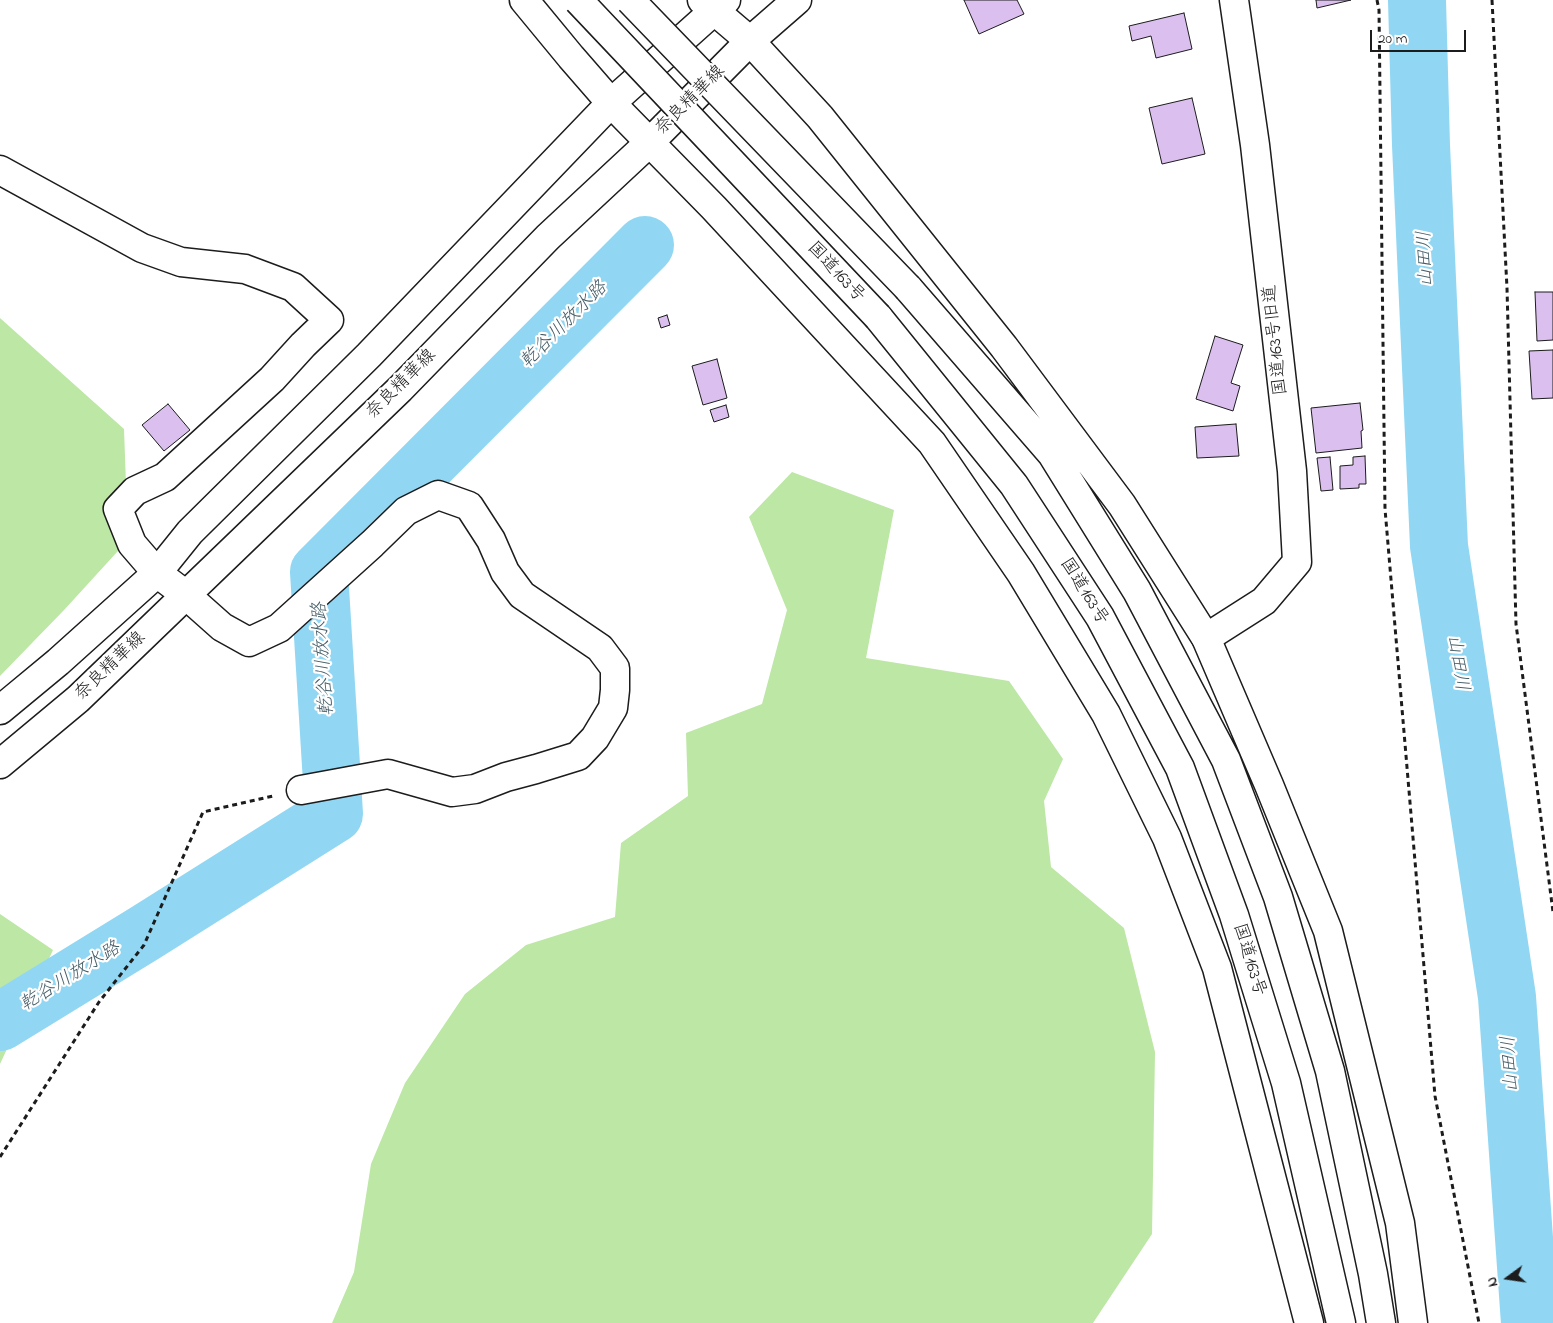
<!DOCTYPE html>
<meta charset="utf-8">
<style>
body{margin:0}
#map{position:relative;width:1553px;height:1323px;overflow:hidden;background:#fff;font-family:"Indie Flower",sans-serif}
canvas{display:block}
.north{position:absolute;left:1483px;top:1253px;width:50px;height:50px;-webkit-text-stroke:4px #fff;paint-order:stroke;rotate:256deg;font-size:14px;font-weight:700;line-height:20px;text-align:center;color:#1c1c1c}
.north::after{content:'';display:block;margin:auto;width:18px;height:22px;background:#1c1c1c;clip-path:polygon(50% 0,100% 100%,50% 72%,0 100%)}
.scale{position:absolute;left:1370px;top:30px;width:96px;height:22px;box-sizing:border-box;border:2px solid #1c1c1c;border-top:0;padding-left:6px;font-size:15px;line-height:18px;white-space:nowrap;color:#1c1c1c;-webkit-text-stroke:4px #fff;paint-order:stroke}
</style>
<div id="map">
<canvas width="1553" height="1323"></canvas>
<div class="north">N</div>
<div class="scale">20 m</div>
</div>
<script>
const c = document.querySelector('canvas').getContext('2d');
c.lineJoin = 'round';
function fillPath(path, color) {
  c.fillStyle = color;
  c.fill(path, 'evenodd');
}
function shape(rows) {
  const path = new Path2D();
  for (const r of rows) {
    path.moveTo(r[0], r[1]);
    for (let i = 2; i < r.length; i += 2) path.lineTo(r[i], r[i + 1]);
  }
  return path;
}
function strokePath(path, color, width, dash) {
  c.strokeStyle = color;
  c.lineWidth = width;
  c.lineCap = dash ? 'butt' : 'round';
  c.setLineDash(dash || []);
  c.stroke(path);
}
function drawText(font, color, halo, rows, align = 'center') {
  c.font = font + ' "Indie Flower","Klee One",sans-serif';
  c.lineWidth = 4.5;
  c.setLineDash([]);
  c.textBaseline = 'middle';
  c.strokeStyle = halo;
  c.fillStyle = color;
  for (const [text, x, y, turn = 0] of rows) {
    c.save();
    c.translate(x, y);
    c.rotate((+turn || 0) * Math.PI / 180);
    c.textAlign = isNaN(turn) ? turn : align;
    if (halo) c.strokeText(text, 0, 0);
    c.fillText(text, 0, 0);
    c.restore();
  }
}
const green = shape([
 [0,318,124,429,128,540,65,609,0,676],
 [792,472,894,510,866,658,1009,681,1063,759,1044,801,1051,867,1124,928,1155,1052,1152,1234,1093,1323,332,1323,354,1272,371,1164,405,1083,465,994,526,945,615,917,621,843,688,796,686,733,762,704,787,610,749,517],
 [0,914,53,950,0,1064]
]);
const river = shape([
 [1417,0,1421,145,1439,546,1507,997,1530,1323],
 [0,1022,145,933,334,814,319,572,645,245]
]);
const building = shape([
 [964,0,1017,0,1024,14,979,34,964,0],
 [1316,0,1351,0,1317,8,1316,0],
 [1184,13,1192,49,1156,58,1151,36,1132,41,1129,26,1184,13],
 [1192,98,1205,154,1162,164,1149,108,1192,98],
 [1535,292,1553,292,1553,340,1537,341,1535,292],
 [667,315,670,325,661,328,658,318,667,315],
 [1215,336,1243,345,1231,383,1240,386,1233,411,1196,399,1215,336],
 [1553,350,1553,398,1532,399,1529,351,1553,350],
 [717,359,727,398,703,405,692,366,717,359],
 [1360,403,1363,430,1361,431,1362,448,1316,453,1311,408,1360,403],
 [168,404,190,430,164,451,142,425,168,404],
 [726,405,729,417,714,422,710,410,726,405],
 [1236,424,1239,456,1197,458,1195,427,1236,424],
 [1365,456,1366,484,1359,484,1359,488,1340,489,1340,466,1353,465,1353,457,1365,456],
 [1330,457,1333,490,1321,491,1317,458,1330,457]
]);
const path = shape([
 [1377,0,1379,10,1385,509,1435,1096,1479,1323],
 [1492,0,1507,288,1516,624,1553,912],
 [0,1157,99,1002,144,945,203,812,273,796]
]);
const street = shape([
 [0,170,142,248,181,262,245,269,293,287,329,320,303,345,272,379,165,477,135,491,118,509,132,544,157,573,186,595,222,627,249,642,279,628,372,544,406,511,438,495,469,506,491,540,505,572,522,595,600,648,615,668,615,690,613,708,595,738,578,756,536,769,506,777,475,789,452,792,388,774,301,790],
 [1206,638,1264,601,1297,562,1292,471,1255,145,1234,0]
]);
const primary = shape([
 [0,710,58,662,157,573,190,532,369,355,611,103,726,0],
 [0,764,78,699,400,389,548,237,650,142,750,41,797,0]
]);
const highway = shape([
 [524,0,571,57,611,103,714,208,932,443,1021,573,1106,714,1167,838,1217,968,1309,1323],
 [702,0,750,41,820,117,1004,347,1122,505,1206,638,1269,785,1328,931,1400,1223,1413,1323],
 [908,288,1052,454,1137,591,1226,760,1278,897,1330,1071,1373,1274,1381,1323],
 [878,317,1014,485,1100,617,1180,768,1234,915,1286,1083,1341,1323]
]);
const highwayBridge = shape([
 [578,0,878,317],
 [630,0,908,288]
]);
const streetNames = [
 ["奈良精華線",691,101,-45],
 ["国道163号",835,273,47],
 ["国道163号旧道",1277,340,-96],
 ["奈良精華線",402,385,-45],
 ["国道163号",1083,592,58],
 ["奈良精華線",111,667,-44],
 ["国道163号",1248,960,73]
];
const waterNames = [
 ["山田川",1427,259,-92],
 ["乾谷川放水路",565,326,-45],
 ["乾谷川放水路",325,659,-94],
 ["山田川",1456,663,81],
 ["乾谷川放水路",71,978,-32],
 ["山田川",1512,1064,-94]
];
fillPath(green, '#bce7a4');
strokePath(river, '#91d7f3', 58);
fillPath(building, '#dbbfee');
strokePath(building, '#1c1c1c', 1);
strokePath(street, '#1c1c1c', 31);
strokePath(primary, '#1c1c1c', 31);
strokePath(highway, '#1c1c1c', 31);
strokePath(path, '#1c1c1c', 3, [5, 4]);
strokePath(street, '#fff', 28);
strokePath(primary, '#fff', 28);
strokePath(highway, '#fff', 28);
strokePath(highwayBridge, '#1c1c1c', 31, []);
strokePath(highwayBridge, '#fff', 28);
drawText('18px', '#1c1c1c', '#fff', streetNames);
drawText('italic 19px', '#455d67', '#fff', waterNames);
</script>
